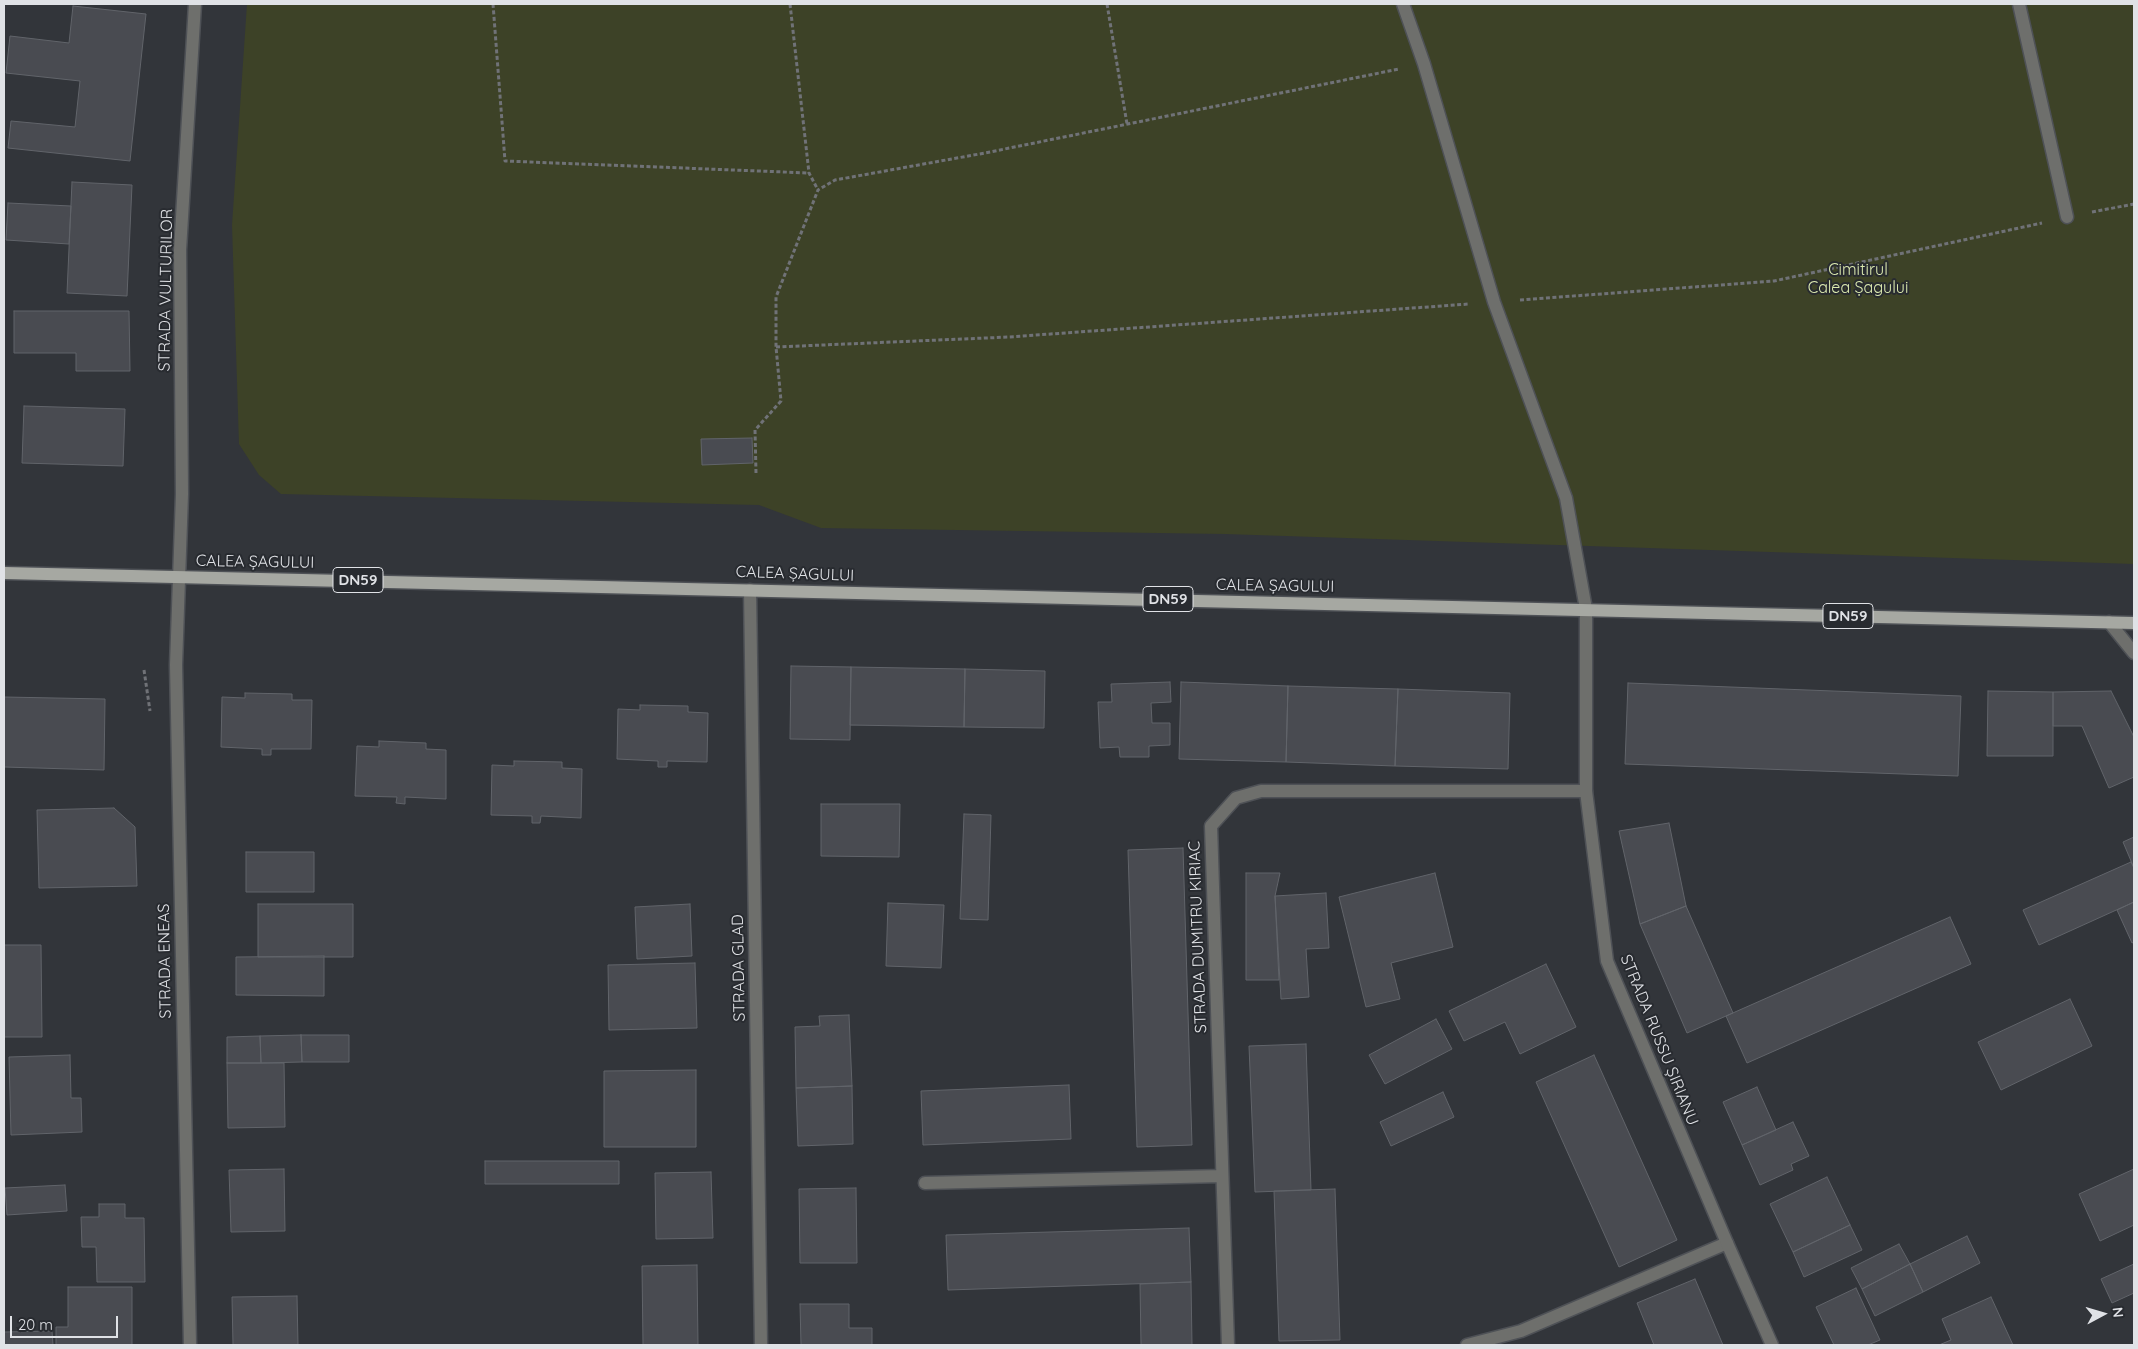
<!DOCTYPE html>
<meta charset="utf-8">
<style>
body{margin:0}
#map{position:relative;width:2138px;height:1349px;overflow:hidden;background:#32353a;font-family:Quicksand,sans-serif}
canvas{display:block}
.frame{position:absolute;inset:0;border:5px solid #e0e2e6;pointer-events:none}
.north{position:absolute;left:2078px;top:1289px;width:50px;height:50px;-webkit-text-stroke:4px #282b30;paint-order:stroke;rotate:84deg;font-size:14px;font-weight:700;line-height:20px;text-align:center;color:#e0e2e6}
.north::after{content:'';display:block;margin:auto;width:18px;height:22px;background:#e0e2e6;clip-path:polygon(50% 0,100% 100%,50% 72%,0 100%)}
.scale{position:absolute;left:10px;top:1316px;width:108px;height:22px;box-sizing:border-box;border:2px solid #e0e2e6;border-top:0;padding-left:6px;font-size:15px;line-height:18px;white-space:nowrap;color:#e0e2e6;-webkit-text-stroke:4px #282b30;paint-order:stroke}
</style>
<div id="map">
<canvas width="2138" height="1349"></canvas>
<div class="frame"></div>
<div class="north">N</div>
<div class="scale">20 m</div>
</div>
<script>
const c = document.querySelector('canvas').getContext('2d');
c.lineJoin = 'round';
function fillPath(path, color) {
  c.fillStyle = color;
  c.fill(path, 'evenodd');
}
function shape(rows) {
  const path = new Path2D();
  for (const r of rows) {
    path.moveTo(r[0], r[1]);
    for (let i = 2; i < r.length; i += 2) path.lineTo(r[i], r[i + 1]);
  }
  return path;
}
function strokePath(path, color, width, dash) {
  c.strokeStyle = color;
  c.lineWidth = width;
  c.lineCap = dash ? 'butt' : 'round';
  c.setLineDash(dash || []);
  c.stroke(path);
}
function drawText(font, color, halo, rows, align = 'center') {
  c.font = font + ' Quicksand,sans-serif';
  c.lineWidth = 4;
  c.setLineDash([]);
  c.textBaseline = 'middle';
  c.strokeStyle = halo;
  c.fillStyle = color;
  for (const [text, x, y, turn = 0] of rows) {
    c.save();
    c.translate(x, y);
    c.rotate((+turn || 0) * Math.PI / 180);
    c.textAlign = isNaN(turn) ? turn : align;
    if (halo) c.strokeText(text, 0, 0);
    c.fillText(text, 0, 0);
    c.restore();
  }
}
const green = shape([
 [247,4,2134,4,2134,564,1225,534,821,528,759,505,281,494,259,475,239,444,232,225]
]);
const building = shape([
 [73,6,146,14,130,161,8,148,11,121,75,127,80,81,6,73,10,36,69,43,73,6],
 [72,182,132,185,127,296,67,293,72,182],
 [8,203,71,206,69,244,6,240,8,203],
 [14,311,129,311,130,371,76,371,76,353,14,353,14,311],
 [24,406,125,409,123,466,22,463,24,406],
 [752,438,753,463,702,465,701,439,752,438],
 [791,666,851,667,850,740,790,739,791,666],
 [851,667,965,669,964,727,850,725,851,667],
 [965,669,1045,671,1044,728,964,727,965,669],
 [1170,682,1171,702,1151,703,1152,723,1170,723,1170,745,1149,746,1149,757,1120,757,1119,747,1100,748,1098,702,1112,702,1111,684,1170,682],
 [1181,682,1288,686,1286,762,1179,759,1181,682],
 [1628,683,1961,696,1958,776,1625,764,1628,683],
 [1288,686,1398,689,1395,766,1286,762,1288,686],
 [1398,689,1510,693,1508,769,1395,766,1398,689],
 [1988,691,2053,692,2053,756,1987,756,1988,691],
 [2111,691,2134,737,2134,777,2109,788,2082,726,2053,726,2053,692,2111,691],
 [245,693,292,694,292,700,312,700,311,749,271,749,271,755,262,755,262,749,221,747,222,697,245,698,245,693],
 [4,697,105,699,104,770,4,767,4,697],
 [640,705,688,706,688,712,708,713,707,762,667,761,667,767,658,767,658,761,617,759,618,709,640,710,640,705],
 [379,741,426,743,426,749,446,750,446,799,405,797,405,804,396,803,397,797,355,796,357,746,379,747,379,741],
 [514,761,562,762,562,768,582,769,581,818,541,816,540,823,532,823,532,816,491,815,492,765,514,766,514,761],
 [821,804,900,804,899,857,821,856,821,804],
 [114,808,135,827,137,886,39,888,37,810,114,808],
 [964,814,991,815,988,920,960,919,964,814],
 [1669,823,1686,906,1640,924,1619,831,1669,823],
 [2134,837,2134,868,2123,842,2134,837],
 [1183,848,1192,1145,1137,1147,1128,850,1183,848],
 [246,852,314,852,314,892,246,892,246,852],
 [2131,862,2134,868,2134,902,2039,945,2023,910,2131,862],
 [1246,873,1280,873,1275,896,1279,980,1246,980,1246,873],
 [1435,873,1453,947,1391,963,1400,999,1366,1007,1339,897,1435,873],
 [1326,893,1329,948,1306,949,1309,997,1281,999,1275,896,1326,893],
 [2134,902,2134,942,2132,943,2117,910,2134,902],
 [888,903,944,905,941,968,886,966,888,903],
 [258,904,353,904,353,957,258,957,258,904],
 [690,904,692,956,637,959,635,907,690,904],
 [1686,906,1733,1013,1687,1033,1640,924,1686,906],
 [1950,917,1971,964,1747,1063,1726,1016,1950,917],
 [4,945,41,945,42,1037,4,1037,4,945],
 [324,956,324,996,236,995,236,957,324,956],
 [695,963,697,1028,609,1030,608,965,695,963],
 [1546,964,1576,1027,1520,1054,1505,1022,1464,1041,1449,1011,1546,964],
 [2070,999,2092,1046,2001,1090,1978,1042,2070,999],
 [849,1015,852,1086,796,1088,795,1027,820,1026,819,1016,849,1015],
 [1436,1019,1452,1049,1385,1084,1369,1055,1436,1019],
 [301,1035,349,1035,349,1062,302,1062,301,1035],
 [301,1035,302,1062,261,1063,260,1036,301,1035],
 [260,1036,261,1063,227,1063,227,1037,260,1036],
 [1306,1044,1311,1190,1255,1192,1249,1046,1306,1044],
 [70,1055,71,1098,81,1098,82,1132,11,1135,9,1057,70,1055],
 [1594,1055,1677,1240,1619,1267,1536,1082,1594,1055],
 [227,1063,284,1063,285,1127,228,1128,227,1063],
 [696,1070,696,1147,604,1147,604,1071,696,1070],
 [1069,1085,1071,1139,923,1145,921,1091,1069,1085],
 [852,1086,853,1144,798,1146,796,1088,852,1086],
 [1757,1087,1776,1130,1742,1145,1723,1102,1757,1087],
 [1443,1092,1454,1117,1391,1146,1380,1122,1443,1092],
 [1793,1122,1809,1156,1791,1164,1793,1170,1760,1185,1742,1145,1793,1122],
 [485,1161,619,1161,619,1184,485,1184,485,1161],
 [284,1169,285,1231,231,1232,229,1170,284,1169],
 [2134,1169,2134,1225,2100,1241,2079,1194,2134,1169],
 [711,1172,713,1238,656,1239,655,1173,711,1172],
 [1827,1177,1850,1225,1793,1252,1770,1204,1827,1177],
 [65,1185,67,1211,7,1215,5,1188,65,1185],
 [856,1188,857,1263,800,1263,799,1189,856,1188],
 [1335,1189,1340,1340,1279,1341,1274,1191,1335,1189],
 [99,1204,125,1204,125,1218,144,1218,145,1282,97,1282,96,1247,82,1247,81,1217,99,1217,99,1204],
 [1850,1225,1862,1250,1804,1277,1793,1252,1850,1225],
 [1189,1228,1191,1282,948,1290,946,1235,1189,1228],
 [1967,1236,1980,1263,1923,1292,1910,1264,1967,1236],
 [1899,1244,1910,1264,1862,1289,1851,1268,1899,1244],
 [1910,1264,1923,1292,1875,1316,1862,1289,1910,1264],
 [2134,1264,2134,1293,2112,1303,2101,1279,2134,1264],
 [697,1265,698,1345,643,1345,642,1266,697,1265],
 [1695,1279,1723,1345,1654,1345,1637,1303,1695,1279],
 [1191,1282,1192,1345,1141,1345,1140,1284,1191,1282],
 [68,1287,132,1287,132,1345,56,1345,56,1327,68,1327,68,1287],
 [1856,1288,1880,1340,1868,1345,1834,1345,1816,1307,1856,1288],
 [297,1296,298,1345,233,1345,232,1297,297,1296],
 [1991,1297,2013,1345,1939,1345,1951,1340,1942,1319,1991,1297],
 [800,1304,849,1304,849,1328,872,1328,872,1345,801,1345,800,1304],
 [52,1331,53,1345,4,1345,4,1332,52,1331]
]);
const path = shape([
 [493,4,505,161,809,173],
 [790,4,809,173,818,190],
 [1107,4,1127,124],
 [2092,212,2134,204],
 [1520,300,1774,281,2042,223],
 [776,347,1009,337,1469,304],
 [756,473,755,430,781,401,776,347,776,297,818,190,835,180,985,153,1399,69],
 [144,670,150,711]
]);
const service = shape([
 [925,1183,1222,1176],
 [1228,1345,1211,826,1236,798,1261,791,1586,791],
 [1467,1345,1521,1331,1727,1243]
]);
const pedestrian = shape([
 [1403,4,1424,64,1494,302,1566,498,1586,609],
 [2019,4,2067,217]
]);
const minor = shape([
 [750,590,761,1345],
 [1586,609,1586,791,1607,961,1727,1243,1772,1345],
 [2109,622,2134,653],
 [190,1345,176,665,182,494,180,250,195,4]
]);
const primary = shape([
 [4,573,2134,623]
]);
const shields = [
 [358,580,50],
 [1168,599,50],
 [1848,616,50]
];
const shieldNames = [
 ["DN59",358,580],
 ["DN59",1168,599],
 ["DN59",1848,616]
];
const parkNames = [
 ["Cimitirul",1858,270],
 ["Calea Șagului",1858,288]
];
const streetNames = [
 ["STRADA VULTURILOR",166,290,-89],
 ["CALEA ȘAGULUI",255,562,1],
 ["CALEA ȘAGULUI",795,574,2],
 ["CALEA ȘAGULUI",1275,586,1],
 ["STRADA DUMITRU KIRIAC",1198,937,-92],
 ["STRADA ENEAS",165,961,-91],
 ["STRADA GLAD",739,968,-91],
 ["STRADA RUSSU ȘIRIANU",1659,1040,68]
];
fillPath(green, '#3d4227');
fillPath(building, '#494b51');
strokePath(building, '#61646a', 1);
strokePath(service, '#4e5156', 15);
strokePath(pedestrian, '#4e5156', 15);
strokePath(minor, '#4e5156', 15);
strokePath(primary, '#4e5156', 15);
strokePath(path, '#707277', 3, [4, 2.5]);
strokePath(service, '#6e6f6c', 12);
strokePath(pedestrian, '#6e6f6c', 12);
strokePath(minor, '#6e6f6c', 12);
strokePath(primary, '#a6a8a2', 12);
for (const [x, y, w] of shields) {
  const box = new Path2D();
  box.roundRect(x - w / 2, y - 12.5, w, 25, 4);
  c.fillStyle = '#282b30';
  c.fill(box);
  strokePath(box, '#e0e2e6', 1);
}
drawText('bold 15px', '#e0e2e6', null, shieldNames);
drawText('16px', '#ddebb0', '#282b30', parkNames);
drawText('16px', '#e0e2e6', '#282b30', streetNames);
</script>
